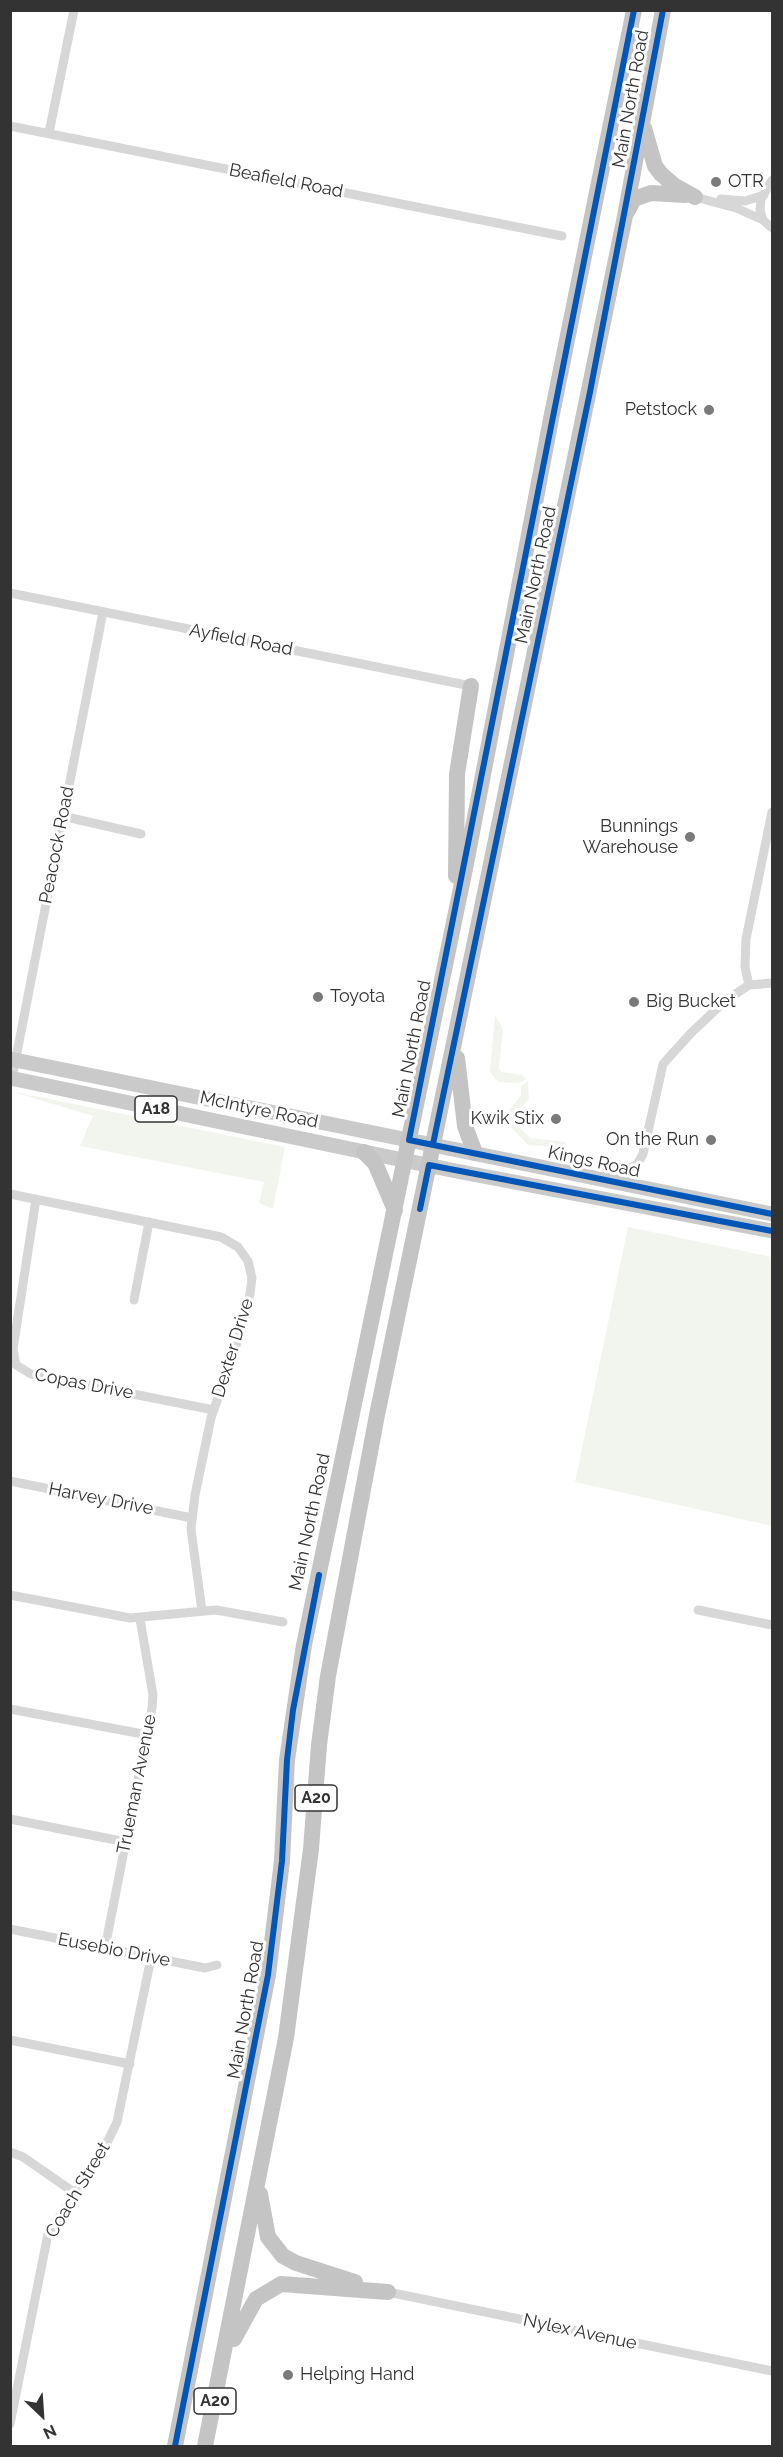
<!DOCTYPE html>
<style>
body{margin:0}
#map{position:relative;width:783px;height:2457px;overflow:hidden;background:#fff;font-family:Raleway,sans-serif}
canvas{display:block}
.frame{position:absolute;inset:0;border:12px solid #333;pointer-events:none}
.north{position:absolute;left:12px;top:2385px;width:60px;height:60px;-webkit-text-stroke:4px #fff;paint-order:stroke;rotate:155deg;font-size:16px;font-weight:700;line-height:24px;text-align:center;color:#333}
.north::after{content:'';display:block;margin:auto;width:21px;height:27px;background:#333;clip-path:polygon(50% 0,100% 100%,50% 72%,0 100%)}
</style>
<div id="map">
<canvas width="783" height="2457"></canvas>
<div class="frame"></div>
<div class="north">N</div>
</div>
<script>
const c = document.querySelector('canvas').getContext('2d');
c.lineJoin = 'round';
function fillPath(path, color) {
  c.fillStyle = color;
  c.fill(path, 'evenodd');
}
function shape(rows) {
  const path = new Path2D();
  for (const r of rows) {
    path.moveTo(r[0], r[1]);
    for (let i = 2; i < r.length; i += 2) path.lineTo(r[i], r[i + 1]);
  }
  return path;
}
function strokePath(path, color, width, dash) {
  c.strokeStyle = color;
  c.lineWidth = width;
  c.lineCap = dash ? 'butt' : 'round';
  c.setLineDash(dash || []);
  c.stroke(path);
}
function drawText(font, color, halo, rows, align = 'center') {
  c.font = font + ' Raleway,sans-serif';
  c.lineWidth = 6;
  c.setLineDash([]);
  c.textBaseline = 'middle';
  c.strokeStyle = halo;
  c.fillStyle = color;
  for (const [text, x, y, turn = 0] of rows) {
    c.save();
    c.translate(x, y);
    c.rotate((+turn || 0) * Math.PI / 180);
    c.textAlign = isNaN(turn) ? turn : align;
    if (halo) c.strokeText(text, 0, 0);
    c.fillText(text, 0, 0);
    c.restore();
  }
}
const green = shape([
 [495,1015,503,1029,499,1068,501,1072,522,1075,526,1079,519,1083,498,1082,490,1072],
 [528,1081,529,1099,518,1111,518,1126,530,1138,566,1142,564,1148,528,1145,510,1126,507,1113,521,1095,521,1086],
 [10,1091,285,1147,273,1209,259,1203,264,1182,80,1146,93,1116],
 [628,1227,772,1257,772,1526,575,1482]
]);
const street = shape([
 [10,126,562,236],
 [49,133,74,10],
 [772,180,761,199,760,210,763,220,772,228],
 [695,197,736,208,763,220],
 [721,199,745,201,764,195],
 [10,593,471,686],
 [62,816,141,834],
 [749,985,772,983],
 [12,1078,103,612],
 [605,1177,637,1165,643,1154,663,1064,691,1033,725,1001,749,985,745,967,746,939,772,812],
 [10,1194,221,1237,238,1247,248,1261,252,1278,250,1294,240,1334,211,1418,195,1495,191,1529,202,1611],
 [36,1199,13,1349,16,1365,31,1374,214,1410],
 [134,1300,149,1222],
 [10,1481,192,1518],
 [10,1595,130,1618,216,1610,283,1622],
 [698,1610,772,1625],
 [10,1709,148,1735],
 [10,1819,126,1842],
 [10,1929,205,1968,217,1965],
 [105,1948,152,1708,153,1695,140,1619],
 [10,2040,130,2064],
 [10,2152,23,2157,75,2193],
 [388,2292,772,2371],
 [10,2424,48,2234,102,2153,117,2122,151,1958]
]);
const primary = shape([
 [10,1059,772,1214],
 [10,1078,451,1170,772,1231]
]);
const highway = shape([
 [644,128,655,166,661,174,675,186,695,197],
 [627,212,634,199,651,193,685,195],
 [456,876,457,774,471,686],
 [457,1058,465,1126,475,1153],
 [364,1152,375,1163,395,1210],
 [260,2194,268,2237,283,2256,296,2263,355,2282],
 [234,2339,256,2299,281,2284,388,2292],
 [175,2446,268,1975,282,1861,287,1760,304,1645,466,864,552,414,634,10],
 [205,2446,286,2038,311,1849,319,1745,328,1676,377,1415,625,216,663,10]
]);
const cycleway = shape([
 [634,10,409,1140,772,1214],
 [433,1144,590,392,663,10],
 [420,1209,429,1165,772,1231],
 [175,2446,268,1975,282,1861,287,1760,293,1710,319,1575]
]);
const markers = [
 [716,182,6,"#7a7a7a"],
 [709,410,6,"#7a7a7a"],
 [690,837,6,"#7a7a7a"],
 [318,997,6,"#7a7a7a"],
 [634,1002,6,"#7a7a7a"],
 [556,1119,6,"#7a7a7a"],
 [711,1140,6,"#7a7a7a"],
 [288,2375,6,"#7a7a7a"]
];
const shields = [
 [156,1109,42],
 [316,1798,42],
 [215,2401,42]
];
const shieldNames = [
 ["A18",156,1109],
 ["A20",316,1798],
 ["A20",215,2401]
];
const streetNames = [
 ["Main North Road",631,99,-80],
 ["Beafield Road",286,181,11],
 ["Main North Road",536,575,-78],
 ["Ayfield Road",241,640,11],
 ["Peacock Road",57,845,-79],
 ["Main North Road",412,1049,-79],
 ["McIntyre Road",259,1110,12],
 ["Kings Road",594,1162,12],
 ["Dexter Drive",233,1348,-73],
 ["Copas Drive",84,1384,11],
 ["Harvey Drive",101,1499,11],
 ["Main North Road",310,1522,-78],
 ["Trueman Avenue",137,1784,-79],
 ["Eusebio Drive",114,1950,11],
 ["Main North Road",246,2010,-80],
 ["Coach Street",78,2190,-59],
 ["Nylex Avenue",580,2332,12]
];
const poiNames = [
 ["OTR",728,182],
 ["Petstock",697,410,"right"],
 ["Bunnings",678,827,"right"],
 ["Warehouse",678,848,"right"],
 ["Toyota",330,997],
 ["Big Bucket",646,1002],
 ["Kwik Stix",544,1119,"right"],
 ["On the Run",699,1140,"right"],
 ["Helping Hand",300,2375]
];
fillPath(green, '#f1f5ed');
strokePath(street, '#d7d7d7', 9);
strokePath(primary, '#cacaca', 15);
strokePath(highway, '#c4c4c4', 16);
strokePath(cycleway, '#0057b8', 6);
for (const [x, y, r, color] of markers) {
  const dot = new Path2D();
  dot.arc(x, y, r, 0, 2 * Math.PI);
  c.fillStyle = color;
  c.fill(dot);
  strokePath(dot, '#fff', 2);
}
for (const [x, y, w] of shields) {
  const box = new Path2D();
  box.roundRect(x - w / 2, y - 13, w, 26, 4.5);
  c.fillStyle = '#fff';
  c.fill(box);
  strokePath(box, '#333', 1.5);
}
drawText('bold 16px', '#333', null, shieldNames);
drawText('18px', '#333', '#fff', streetNames);
drawText('18px', '#333', '#fff', poiNames, 'left');
</script>
